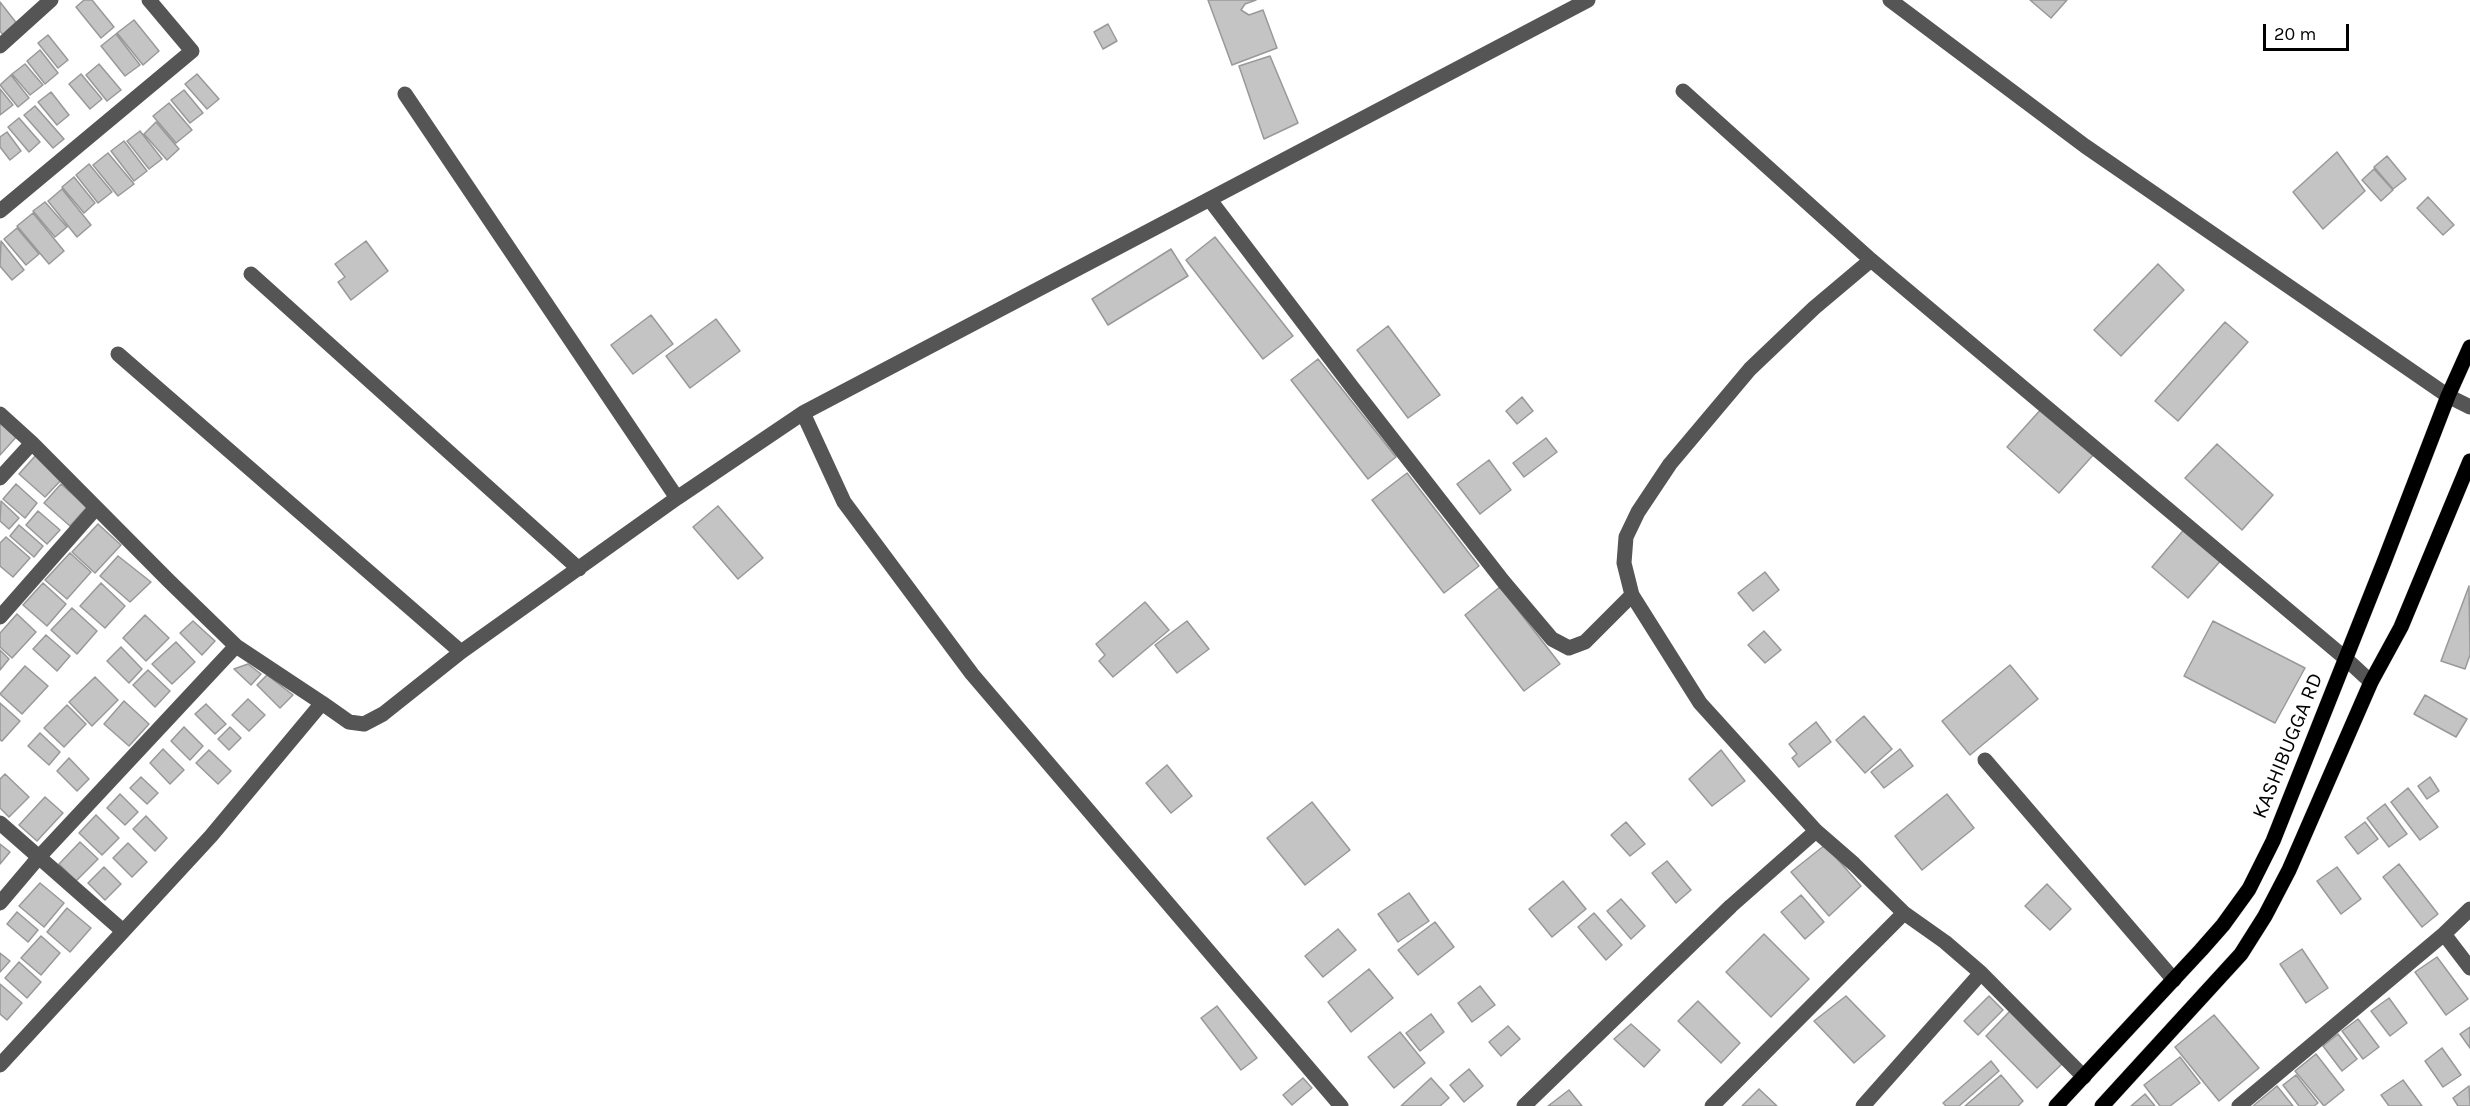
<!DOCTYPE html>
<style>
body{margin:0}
#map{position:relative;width:2470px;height:1106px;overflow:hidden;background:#fff;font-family:Karla,sans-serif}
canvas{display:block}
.scale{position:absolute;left:2263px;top:24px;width:86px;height:27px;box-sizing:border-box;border:3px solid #000;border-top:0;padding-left:8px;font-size:18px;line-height:21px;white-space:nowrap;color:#000;-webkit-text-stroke:4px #fff;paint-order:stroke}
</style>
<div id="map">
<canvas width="2470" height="1106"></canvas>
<div class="scale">20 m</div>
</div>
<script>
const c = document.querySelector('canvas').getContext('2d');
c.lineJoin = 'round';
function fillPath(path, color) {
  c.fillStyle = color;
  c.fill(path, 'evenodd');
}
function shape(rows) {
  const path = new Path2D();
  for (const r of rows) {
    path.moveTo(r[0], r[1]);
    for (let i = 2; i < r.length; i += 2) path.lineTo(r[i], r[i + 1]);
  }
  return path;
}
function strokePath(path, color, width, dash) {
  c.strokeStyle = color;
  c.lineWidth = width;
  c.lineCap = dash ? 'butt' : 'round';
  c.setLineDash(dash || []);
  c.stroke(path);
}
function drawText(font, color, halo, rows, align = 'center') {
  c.font = font + ' Karla,sans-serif';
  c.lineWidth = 5;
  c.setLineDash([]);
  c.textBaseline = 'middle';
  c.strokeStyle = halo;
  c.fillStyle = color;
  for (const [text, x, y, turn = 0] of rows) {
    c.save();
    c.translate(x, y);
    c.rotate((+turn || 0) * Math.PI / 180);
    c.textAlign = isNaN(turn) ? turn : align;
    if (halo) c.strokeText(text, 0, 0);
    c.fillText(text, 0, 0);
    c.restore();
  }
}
const building = shape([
 [84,0,92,0,114,27,101,38,76,7,84,0],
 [1208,0,1256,0,1245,4,1241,10,1249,15,1263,10,1277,48,1232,65,1208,0],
 [2030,0,2067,0,2051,18,2030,0],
 [0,2,18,25,4,36,0,31,0,2],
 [134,20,159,51,143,65,117,33,134,20],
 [1108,24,1117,41,1103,49,1094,32,1108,24],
 [116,34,140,65,125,76,101,46,116,34],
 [48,35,68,60,58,68,38,43,48,35],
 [40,50,58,73,45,84,27,61,40,50],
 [1270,56,1298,123,1264,139,1239,66,1270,56],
 [25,64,43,85,30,95,12,74,25,64],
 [99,64,121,90,107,101,86,75,99,64],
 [81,74,102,99,90,109,69,84,81,74],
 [197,74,219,99,207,109,185,84,197,74],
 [11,75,29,98,18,107,0,85,11,75],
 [0,89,13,105,0,115,0,89],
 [184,90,203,113,190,123,171,100,184,90],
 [51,92,69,115,57,125,38,102,51,92],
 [169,103,192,130,176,143,153,116,169,103],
 [35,106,64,139,53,148,24,115,35,106],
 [19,118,40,142,29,152,8,127,19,118],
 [156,122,179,149,167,160,144,134,156,122],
 [140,131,162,159,149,169,127,141,140,131],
 [7,132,21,151,10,160,0,147,0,137,7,132],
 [124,141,147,171,134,181,111,151,124,141],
 [2337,152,2365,191,2323,229,2293,192,2337,152],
 [108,153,134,184,118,196,93,165,108,153],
 [2387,156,2406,179,2393,189,2374,167,2387,156],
 [89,164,112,192,98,203,76,175,89,164],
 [2374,169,2393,190,2381,201,2362,180,2374,169],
 [74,177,95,203,84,213,62,187,74,177],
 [62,189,91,225,77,237,48,201,62,189],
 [2428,197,2454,225,2443,235,2417,208,2428,197],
 [45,202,67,227,55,237,33,211,45,202],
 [33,213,64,251,49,264,17,226,33,213],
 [17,228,39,254,26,265,4,239,17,228],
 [1215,237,1293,336,1263,359,1186,260,1215,237],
 [1,241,24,270,12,280,0,266,1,241],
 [366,241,388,271,351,300,338,282,345,277,335,264,366,241],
 [1171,249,1188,276,1108,325,1092,299,1171,249],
 [2158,264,2184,290,2121,356,2094,330,2158,264],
 [651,315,673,344,633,374,611,345,651,315],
 [716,319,740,351,690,388,666,356,716,319],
 [2225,322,2248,342,2178,421,2155,401,2225,322],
 [1388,326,1440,395,1408,418,1357,350,1388,326],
 [1318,359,1396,457,1368,479,1291,380,1318,359],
 [1522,397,1533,411,1517,424,1506,411,1522,397],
 [2043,407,2095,453,2059,493,2007,447,2043,407],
 [0,418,18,435,0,455,0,418],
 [1546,438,1557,452,1524,477,1513,463,1546,438],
 [2217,444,2273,495,2242,530,2185,478,2217,444],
 [36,455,63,478,45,497,19,474,36,455],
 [1489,460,1511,490,1480,514,1457,484,1489,460],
 [1407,473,1479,566,1444,593,1372,500,1407,473],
 [16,484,37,503,25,518,3,499,16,484],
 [61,484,87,507,70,526,44,503,61,484],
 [1,501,19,518,9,529,0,521,1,501],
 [718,506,763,558,738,579,693,527,718,506],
 [38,511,60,530,47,544,26,525,38,511],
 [98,524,121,545,95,573,72,552,98,524],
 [19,525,43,546,34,557,10,536,19,525],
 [2187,526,2223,558,2188,598,2152,567,2187,526],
 [6,537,30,558,13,577,0,566,0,543,6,537],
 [70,553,91,572,67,599,45,580,70,553],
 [118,556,151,582,130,602,100,576,118,556],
 [1765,572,1779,590,1753,611,1738,593,1765,572],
 [43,583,66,604,47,626,23,605,43,583],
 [101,583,125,606,105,628,80,606,101,583],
 [2469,586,2470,655,2465,669,2441,661,2469,586],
 [1500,587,1560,664,1524,691,1465,615,1500,587],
 [1145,602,1169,630,1113,677,1099,661,1105,655,1096,644,1145,602],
 [72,608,97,631,77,654,51,630,72,608],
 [17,614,36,632,12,658,0,647,0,633,17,614],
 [145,615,169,638,146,661,123,638,145,615],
 [193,621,215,641,202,655,180,633,193,621],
 [1187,621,1209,649,1177,673,1155,645,1187,621],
 [2213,621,2305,668,2275,723,2184,676,2213,621],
 [1764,631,1781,650,1765,663,1748,645,1764,631],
 [46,635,70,656,57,671,33,649,46,635],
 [176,642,195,662,172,684,152,664,176,642],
 [121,647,142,669,129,683,107,661,121,647],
 [0,650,9,659,0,670,0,650],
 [248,664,261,674,251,685,234,669,248,664],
 [2010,665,2038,699,1970,755,1942,721,2010,665],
 [25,666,48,686,22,714,0,694,25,666],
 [148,670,170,691,155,707,133,685,148,670],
 [267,675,293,695,280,708,257,685,267,675],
 [95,677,118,700,92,726,69,702,95,677],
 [2425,695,2467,719,2456,737,2414,714,2425,695],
 [248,699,265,715,249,731,232,715,248,699],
 [124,701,149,724,129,746,104,724,124,701],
 [0,703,20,721,2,741,0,740,0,703],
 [206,704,226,724,215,734,195,714,206,704],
 [67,705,86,724,64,747,44,728,67,705],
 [1864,716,1892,749,1865,773,1836,740,1864,716],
 [1816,722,1831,742,1799,767,1792,758,1797,754,1789,744,1816,722],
 [184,727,203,746,190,760,171,741,184,727],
 [230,727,241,738,229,750,218,739,230,727],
 [40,733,60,752,49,765,28,746,40,733],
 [163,749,184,770,170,784,150,763,163,749],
 [1900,749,1913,766,1884,788,1871,772,1900,749],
 [209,750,231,771,218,784,196,763,209,750],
 [1721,750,1745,781,1712,806,1689,779,1721,750],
 [69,758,89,779,77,791,57,771,69,758],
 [1167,765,1192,796,1171,813,1146,783,1167,765],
 [5,774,29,797,9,817,0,808,0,779,5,774],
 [141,777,158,793,147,804,130,788,141,777],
 [2430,777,2439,791,2427,799,2418,786,2430,777],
 [2408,788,2438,827,2420,840,2391,802,2408,788],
 [120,794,138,812,125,825,107,808,120,794],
 [1947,794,1974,828,1922,870,1895,836,1947,794],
 [45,797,63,813,37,841,19,825,45,797],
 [1312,802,1350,850,1305,885,1267,838,1312,802],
 [2385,804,2407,834,2389,847,2367,818,2385,804],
 [96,815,119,838,102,855,79,833,96,815],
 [146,816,167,838,155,851,133,829,146,816],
 [1626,822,1645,844,1630,856,1611,835,1626,822],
 [2365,822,2378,839,2358,854,2345,837,2365,822],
 [80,842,98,859,76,881,59,864,80,842],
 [128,843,147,862,132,877,113,858,128,843],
 [0,844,10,852,0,864,0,844],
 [1825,845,1861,886,1829,916,1791,872,1825,845],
 [1667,861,1691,890,1676,903,1652,873,1667,861],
 [2399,864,2438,914,2422,927,2383,877,2399,864],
 [104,867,121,884,105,900,88,883,104,867],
 [2337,867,2361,899,2341,914,2317,881,2337,867],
 [1563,881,1586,909,1552,937,1529,909,1563,881],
 [40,883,64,903,44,927,19,906,40,883],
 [2047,884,2071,909,2050,930,2025,906,2047,884],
 [1409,893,1429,921,1398,942,1378,914,1409,893],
 [1801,895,1824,922,1805,939,1781,912,1801,895],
 [1621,899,1645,926,1631,939,1607,911,1621,899],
 [67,908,91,928,70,952,47,932,67,908],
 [17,912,38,930,28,942,7,924,17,912],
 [1594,913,1622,945,1606,960,1578,927,1594,913],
 [1435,922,1454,947,1418,975,1398,950,1435,922],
 [1338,929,1356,950,1323,977,1305,956,1338,929],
 [1764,934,1809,979,1771,1017,1726,972,1764,934],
 [41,936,60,953,41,975,21,958,41,936],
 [2302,949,2328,988,2306,1003,2280,964,2302,949],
 [0,953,10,961,0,972,0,953],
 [2437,957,2468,999,2446,1015,2415,972,2437,957],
 [19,962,41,982,27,998,5,978,19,962],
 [1369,969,1393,998,1351,1032,1328,1002,1369,969],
 [0,984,22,1003,7,1020,0,1014,0,984],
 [1480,986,1495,1005,1472,1022,1458,1003,1480,986],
 [1846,996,1885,1036,1854,1063,1814,1021,1846,996],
 [1989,996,2003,1010,1978,1035,1964,1021,1989,996],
 [2389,998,2407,1023,2390,1036,2371,1011,2389,998],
 [1698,1001,1740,1043,1721,1063,1678,1021,1698,1001],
 [1217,1006,1257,1058,1241,1070,1201,1018,1217,1006],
 [2011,1010,2063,1063,2037,1088,1986,1036,2011,1010],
 [1431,1014,1444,1032,1420,1051,1406,1033,1431,1014],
 [2214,1015,2259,1068,2219,1101,2175,1047,2214,1015],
 [2358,1019,2379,1047,2363,1059,2342,1031,2358,1019],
 [1631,1024,1660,1050,1644,1067,1614,1039,1631,1024],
 [1508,1026,1520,1039,1501,1056,1489,1042,1508,1026],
 [2470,1027,2470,1048,2460,1034,2470,1027],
 [1400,1032,1425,1063,1394,1088,1368,1057,1400,1032],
 [2338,1034,2357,1059,2342,1071,2323,1046,2338,1034],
 [2442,1048,2461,1075,2443,1087,2425,1061,2442,1048],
 [2316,1054,2344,1090,2324,1106,2295,1071,2316,1054],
 [2180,1057,2200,1083,2170,1106,2160,1106,2144,1085,2180,1057],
 [1991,1061,1999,1071,1959,1106,1946,1106,1943,1103,1991,1061],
 [1469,1069,1483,1086,1464,1102,1450,1085,1469,1069],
 [2001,1075,2023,1101,2018,1106,1965,1106,2001,1075],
 [2296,1075,2318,1103,2314,1106,2299,1106,2283,1085,2296,1075],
 [1303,1078,1312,1088,1292,1105,1283,1095,1303,1078],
 [1431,1078,1449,1098,1440,1106,1401,1106,1431,1078],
 [2403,1080,2422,1106,2389,1106,2381,1095,2403,1080],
 [2277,1086,2293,1106,2253,1106,2277,1086],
 [2469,1086,2470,1106,2458,1106,2453,1098,2469,1086],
 [1759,1089,1777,1106,1742,1106,1759,1089],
 [1569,1090,1582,1106,1548,1106,1569,1090],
 [2145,1094,2155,1106,2131,1106,2145,1094]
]);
const minor = shape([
 [1890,0,2085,146,2448,396,2470,407],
 [0,46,51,0],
 [1683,91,1871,260,2345,658,2371,682],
 [405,94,677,498],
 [1210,200,1352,387,1503,581,1552,639,1569,648,1585,642,1632,595],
 [0,211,192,51,149,0],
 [1871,260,1814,308,1750,369,1670,464,1638,512,1626,537,1624,563,1632,595,1700,703,1816,831,1854,864,1904,913,1945,942,1981,973,2084,1077],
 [251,274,579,569],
 [118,354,461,652],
 [803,413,844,502,972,674,1341,1106],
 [0,414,32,443,169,581,236,646,322,703,211,836,0,1065],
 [0,478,32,443],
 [0,617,96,508],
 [322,703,349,722,364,724,383,714,461,652,677,498,803,413,1588,0],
 [1985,760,2174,980],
 [0,823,123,931],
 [0,903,39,857,236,646],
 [2444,934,2470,968],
 [1524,1106,1731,906,1816,831],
 [1712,1106,1904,913],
 [1863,1106,1981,973],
 [2239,1106,2444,934,2470,909]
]);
const major = shape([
 [2056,1106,2201,950,2223,925,2249,889,2273,841,2384,562,2448,396,2470,347],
 [2102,1106,2241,954,2265,916,2289,870,2371,682,2401,627,2470,461]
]);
const streetNames = [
 ["KASHIBUGGA RD",2288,746,-68]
];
fillPath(building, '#c4c4c4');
strokePath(building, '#999', 1.5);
strokePath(major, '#dbdbdb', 16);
strokePath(minor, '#555', 15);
strokePath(major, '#000', 15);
drawText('21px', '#000', '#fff', streetNames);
</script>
